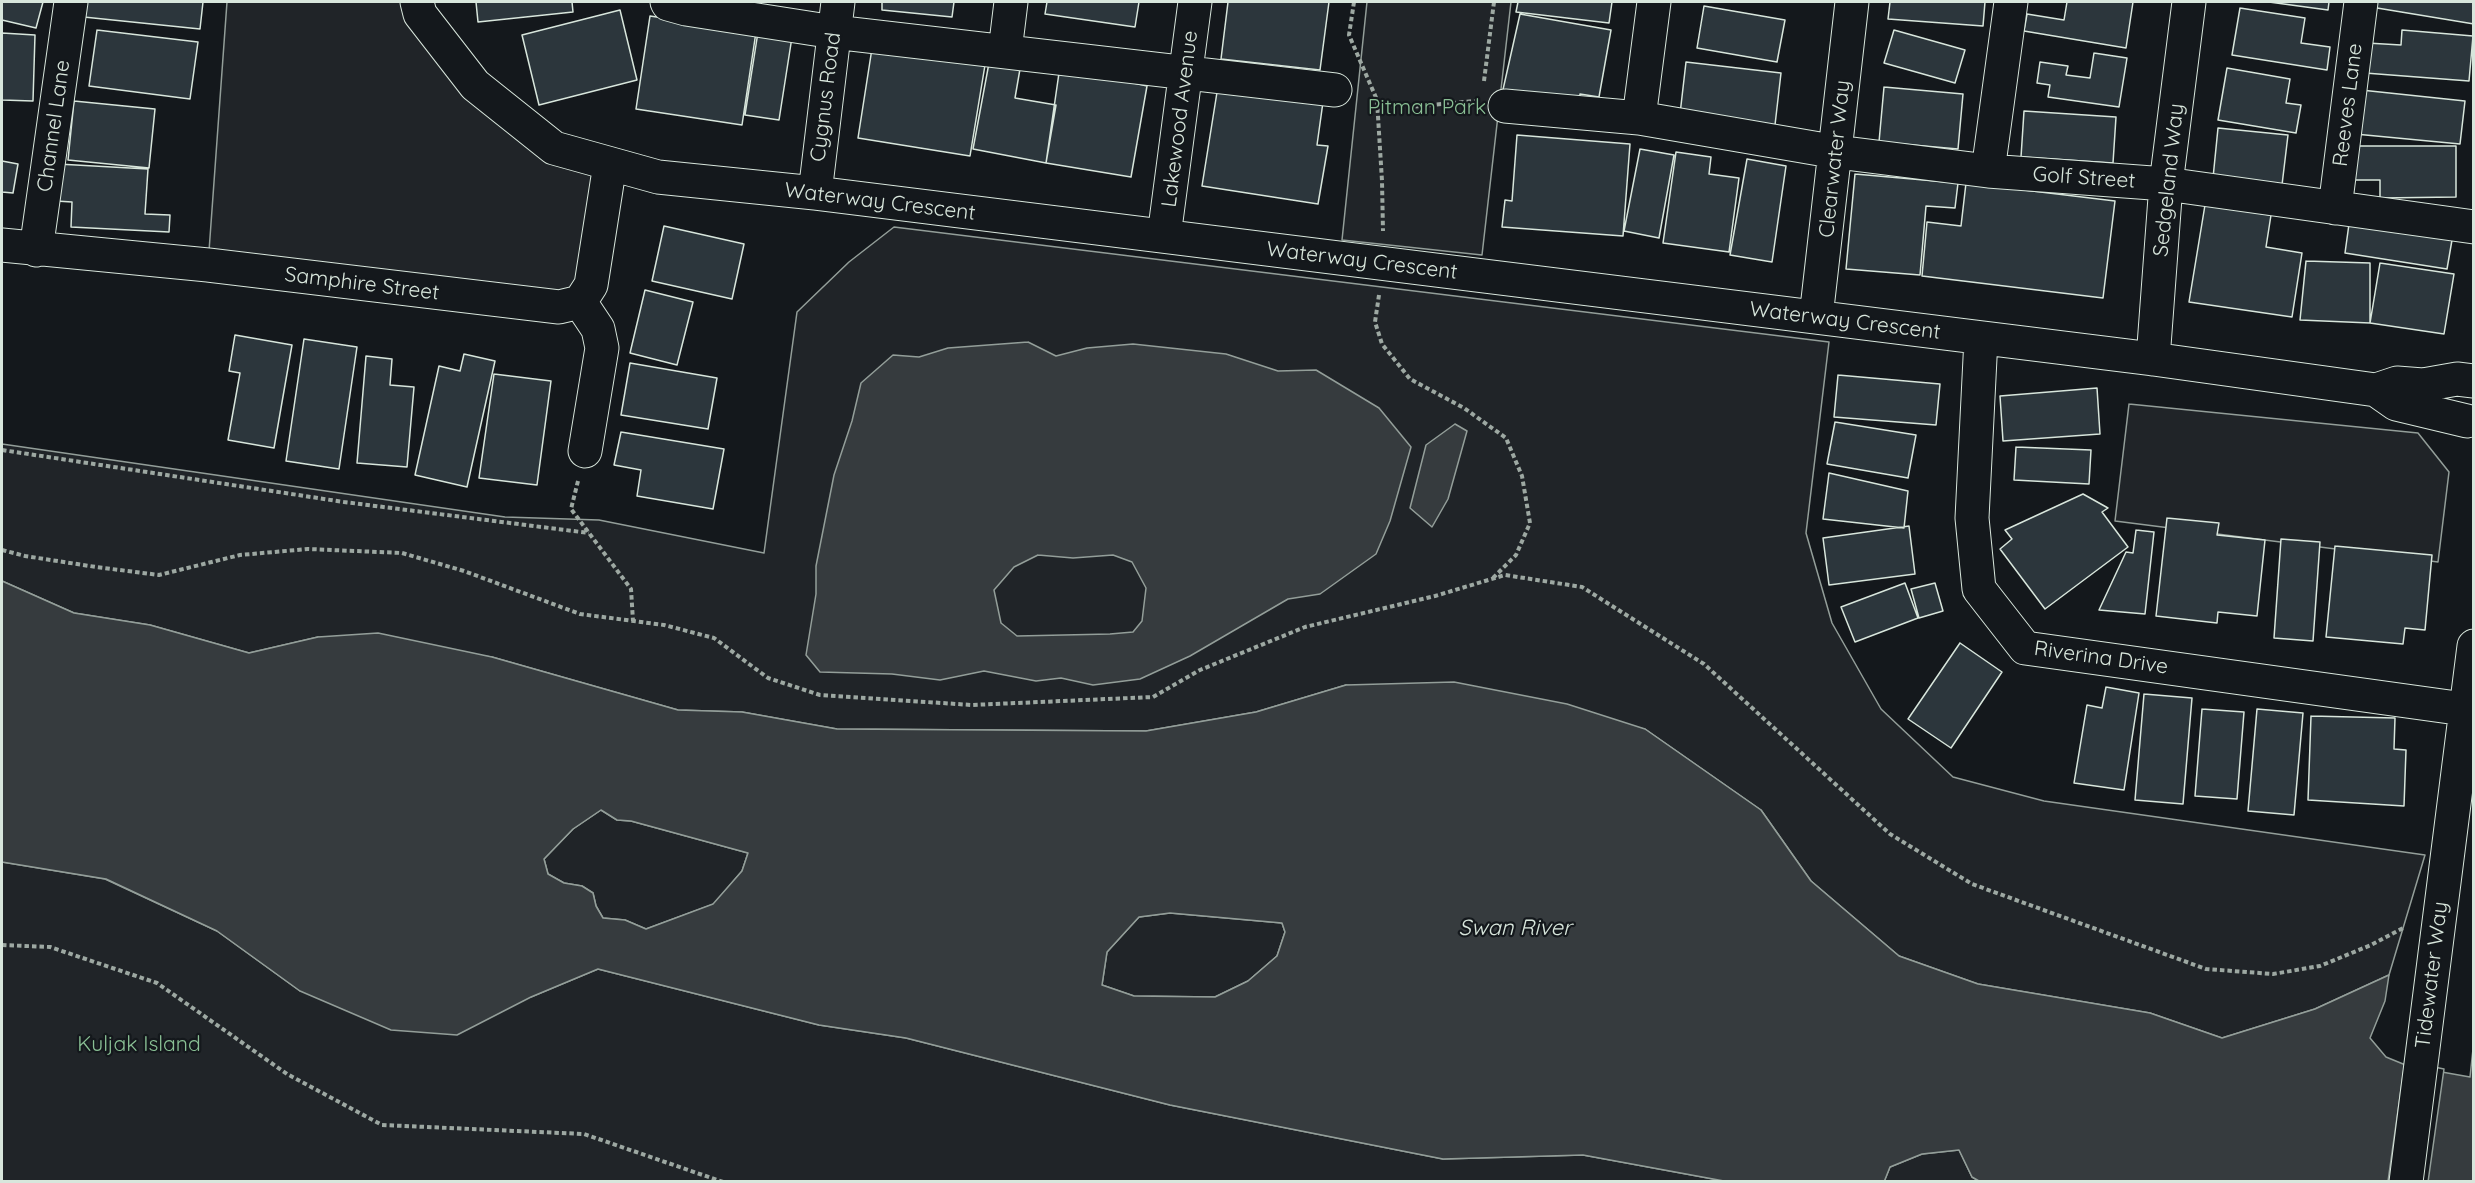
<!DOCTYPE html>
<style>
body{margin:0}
#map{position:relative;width:2475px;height:1183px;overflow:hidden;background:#14181c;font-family:Quicksand,sans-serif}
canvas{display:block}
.frame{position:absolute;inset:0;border:3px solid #d8e6dc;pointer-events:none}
</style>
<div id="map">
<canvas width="2475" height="1183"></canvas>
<div class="frame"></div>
</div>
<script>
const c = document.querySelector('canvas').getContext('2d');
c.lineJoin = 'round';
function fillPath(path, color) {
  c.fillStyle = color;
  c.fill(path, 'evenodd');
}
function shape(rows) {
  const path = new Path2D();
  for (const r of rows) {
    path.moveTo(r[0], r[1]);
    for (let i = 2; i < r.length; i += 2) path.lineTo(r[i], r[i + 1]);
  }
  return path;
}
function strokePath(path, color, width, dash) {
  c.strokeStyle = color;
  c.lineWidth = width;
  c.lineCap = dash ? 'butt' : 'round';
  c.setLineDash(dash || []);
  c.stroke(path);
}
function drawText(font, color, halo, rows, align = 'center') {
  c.font = font + ' Quicksand,sans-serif';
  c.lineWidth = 4.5;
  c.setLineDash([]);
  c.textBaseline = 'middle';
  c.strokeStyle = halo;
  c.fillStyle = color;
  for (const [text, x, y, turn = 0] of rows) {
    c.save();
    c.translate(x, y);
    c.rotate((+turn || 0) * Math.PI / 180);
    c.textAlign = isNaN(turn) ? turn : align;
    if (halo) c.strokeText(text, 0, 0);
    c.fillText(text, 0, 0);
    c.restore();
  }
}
const green = shape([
 [227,2,417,2,475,85,610,164,580,302,208,265,227,2],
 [1367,2,1511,2,1482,255,1342,240,1367,2],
 [894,227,1829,342,1806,533,1832,623,1881,709,1953,777,2044,801,2425,855,2389,975,2315,1009,2222,1038,2150,1013,1978,984,1899,956,1811,881,1761,810,1645,729,1346,685,1256,712,1146,731,837,729,742,712,678,710,492,657,318,637,249,653,150,625,74,613,2,581,2,444,505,517,599,520,764,553,797,312,849,262,894,227],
 [2129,404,2418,433,2449,472,2438,562,2115,521,2129,404],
 [601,810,617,820,631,821,748,853,742,871,714,904,646,929,625,920,603,918,596,906,593,893,582,886,564,883,548,874,544,859,573,829,601,810],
 [2,862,105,879,217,931,300,991,531,997,598,969,819,1025,906,1038,1170,1105,1443,1159,1583,1155,1724,1181,2,1181,2,862],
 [1170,913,1282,923,1285,932,1277,956,1248,981,1215,997,1134,996,1102,985,1107,952,1139,917,1170,913],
 [1959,1150,1972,1177,1979,1181,1884,1182,1890,1167,1922,1154,1959,1150]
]);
const water = shape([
 [1028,342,1056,356,1087,348,1133,344,1226,354,1278,371,1316,370,1379,408,1411,447,1390,521,1376,554,1320,594,1288,599,1190,656,1140,679,1093,685,1061,678,1036,681,984,671,940,680,892,674,820,672,806,655,816,594,816,566,834,475,852,421,861,383,893,355,919,357,948,348,1028,342],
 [1038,555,1073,558,1113,555,1132,562,1146,588,1142,621,1133,632,1110,634,1017,636,1001,623,994,590,1014,567,1038,555],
 [1455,424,1467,431,1448,499,1432,527,1410,508,1426,445,1455,424],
 [2,581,74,613,150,625,249,653,318,637,378,633,492,657,678,710,742,712,837,729,1146,731,1256,712,1346,685,1454,682,1567,704,1645,729,1761,810,1811,881,1899,956,1978,984,2150,1013,2222,1038,2315,1009,2389,975,2385,1001,2370,1038,2386,1057,2408,1066,2470,1077,2473,1049,2473,1181,1979,1181,1972,1177,1959,1150,1922,1154,1890,1167,1884,1182,1724,1181,1583,1155,1443,1159,1170,1105,906,1038,819,1025,598,969,531,997,457,1035,391,1030,300,991,217,931,106,879,2,862,2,581],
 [601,810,617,820,631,821,748,853,742,871,713,904,646,929,625,920,603,918,596,906,593,893,582,886,564,883,548,874,544,859,573,829,601,810],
 [1170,913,1282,923,1285,932,1277,956,1248,981,1215,997,1134,996,1102,985,1107,952,1139,917,1170,913]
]);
const pier = shape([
 [2405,1061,2444,1069,2428,1182,2388,1181,2405,1061]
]);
const building = shape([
 [2,2,43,2,36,28,2,20,2,2],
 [76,2,203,2,200,29,74,16,76,2],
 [476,2,572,2,573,12,478,22,476,2],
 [882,2,954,2,952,17,882,10,882,2],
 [1047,2,1139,2,1135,27,1045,14,1047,2],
 [1228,2,1329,2,1320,70,1221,59,1228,2],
 [1518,2,1612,2,1609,23,1516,12,1518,2],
 [1890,2,1985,2,1983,26,1888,19,1890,2],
 [2067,2,2133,2,2126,48,2024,31,2027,14,2064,20,2067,2],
 [2269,2,2329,2,2328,10,2269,2],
 [2372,2,2474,2,2474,24,2371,7,2372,2],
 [1704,6,1785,20,1777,62,1697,48,1704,6],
 [2240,8,2305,18,2301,43,2330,47,2327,70,2232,55,2240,8],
 [620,10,637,80,539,105,522,35,620,10],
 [1520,14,1611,30,1599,97,1580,94,1578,107,1502,94,1520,14],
 [650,16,756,32,742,125,636,109,650,16],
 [97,30,198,42,190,99,89,86,97,30],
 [1894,30,1965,50,1955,83,1884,63,1894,30],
 [2402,30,2473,36,2469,81,2365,73,2367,43,2401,45,2402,30],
 [758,32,792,37,779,120,745,115,758,32],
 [2,33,35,35,33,101,2,100,2,33],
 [873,42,986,59,970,156,858,138,873,42],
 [2094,53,2127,58,2119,107,2048,97,2050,85,2037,83,2040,62,2068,66,2066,75,2090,78,2094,53],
 [1686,62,1781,73,1775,125,1680,114,1686,62],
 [989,63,1020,69,1015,98,1056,105,1046,163,973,149,989,63],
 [1060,66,1147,86,1131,177,1046,163,1060,66],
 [2227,68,2290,79,2286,103,2301,105,2296,133,2218,120,2227,68],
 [1218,86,1323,102,1317,145,1328,146,1318,204,1202,186,1218,86],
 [1884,87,1963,94,1958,149,1879,142,1884,87],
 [2361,90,2465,101,2460,144,2355,134,2361,90],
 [74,101,155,109,149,168,68,160,74,101],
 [2024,111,2116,117,2113,163,2021,157,2024,111],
 [2218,128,2288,135,2282,185,2213,178,2218,128],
 [1517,135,1630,144,1623,236,1502,227,1505,200,1512,201,1517,135],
 [2349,146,2456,146,2456,197,2380,198,2380,180,2350,180,2349,146],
 [1640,149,1674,155,1659,238,1624,231,1640,149],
 [1676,152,1711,157,1709,174,1739,178,1729,252,1663,243,1676,152],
 [1747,159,1786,166,1772,262,1730,255,1747,159],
 [2,161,18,164,13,193,2,192,2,161],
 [58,164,148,169,145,214,170,215,169,232,71,227,72,202,56,201,58,164],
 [1855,174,1958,183,1955,208,1926,206,1920,275,1846,269,1855,174],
 [1966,183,2115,201,2103,298,1922,276,1927,222,1961,226,1966,183],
 [2205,205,2271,215,2266,247,2302,253,2292,317,2189,302,2205,205],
 [2349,224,2452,240,2447,269,2345,253,2349,224],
 [664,226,744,244,732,299,652,281,664,226],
 [2306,261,2370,263,2370,323,2300,320,2306,261],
 [2380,263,2454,274,2444,334,2370,323,2380,263],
 [645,290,693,302,677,365,630,353,645,290],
 [235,335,292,345,274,448,228,440,240,373,229,371,235,335],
 [304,339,357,347,339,469,286,461,304,339],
 [464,354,495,361,467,487,415,475,439,366,460,371,464,354],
 [366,356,392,359,390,385,414,387,407,467,357,463,366,356],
 [630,363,717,378,708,429,621,415,630,363],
 [494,374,551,381,537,485,479,478,494,374],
 [1838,375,1940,384,1936,425,1834,417,1838,375],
 [2097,388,2100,434,2003,441,2000,396,2097,388],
 [1835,422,1916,435,1908,478,1827,464,1835,422],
 [621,432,724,449,713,509,637,496,641,470,614,465,621,432],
 [2016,447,2091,450,2089,484,2014,480,2016,447],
 [1829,473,1908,491,1904,528,1823,519,1829,473],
 [2083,494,2108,508,2102,512,2128,547,2045,609,2000,549,2012,539,2005,530,2083,494],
 [2167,518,2219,523,2217,535,2265,540,2257,616,2218,612,2217,623,2156,616,2167,518],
 [1909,526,1915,574,1829,585,1823,538,1909,526],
 [2136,530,2154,532,2145,614,2099,610,2126,552,2133,553,2136,530],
 [2281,539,2320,542,2313,641,2274,638,2281,539],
 [2335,546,2432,555,2425,630,2405,628,2403,644,2326,637,2335,546],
 [1905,583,1918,618,1855,642,1841,607,1905,583],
 [1935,583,1943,611,1919,618,1911,589,1935,583],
 [1960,643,2002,672,1951,748,1908,719,1960,643],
 [2106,687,2139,693,2124,790,2074,783,2087,705,2102,708,2106,687],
 [2144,694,2192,698,2183,804,2135,800,2144,694],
 [2202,709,2244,712,2237,799,2195,796,2202,709],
 [2257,709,2303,713,2294,815,2248,811,2257,709],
 [2311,716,2395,718,2394,749,2406,750,2404,806,2308,800,2311,716]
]);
const path = shape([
 [1354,2,1349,35,1377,100,1382,181,1383,231],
 [1484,81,1494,2],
 [1377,110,1475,101],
 [1379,295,1375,322,1382,344,1410,379,1464,408,1506,438,1522,476,1530,523,1516,555,1493,578],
 [2,450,344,502,589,533],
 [578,481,571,509,631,589,633,621],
 [2,550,25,556,96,567,159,575,240,555,308,549,402,553,464,571,580,614,664,625,714,638,768,678,820,695,972,705,1153,697,1200,670,1305,627,1435,596,1505,575,1582,587,1704,664,1890,834,1972,884,2206,969,2273,974,2320,966,2371,945,2405,927],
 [2,945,50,947,157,983,287,1074,382,1125,584,1134,723,1182]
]);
const minor = shape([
 [417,2,420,14,475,85,554,148,658,177,815,193,2153,359,2376,390,2397,383,2423,385,2457,379,2474,381],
 [667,2,668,4,686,9,834,32,1335,90],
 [1005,51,1011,2],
 [1505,106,1639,118,1837,152,1988,171,2166,184,2474,227],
 [1639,118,1654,2],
 [1988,171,2011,2],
 [815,193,838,2],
 [2335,208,2361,2],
 [1164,236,1195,2],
 [2,245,208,265,559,307,580,302,591,285,610,164],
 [36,250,71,2],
 [580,302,598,329,602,348,585,451],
 [1816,317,1852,2],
 [1981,338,1972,518,1979,589,2025,648,2464,709],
 [2153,359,2166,184,2189,2],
 [2376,390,2396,404,2467,421],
 [2406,1182,2474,646]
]);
const streetNames = [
 ["Cygnus Road",826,97,-83],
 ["Reeves Lane",2348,105,-83],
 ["Lakewood Avenue",1180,119,-83],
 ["Channel Lane",54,126,-82],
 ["Clearwater Way",1835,159,-84],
 ["Golf Street",2084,178,4],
 ["Sedgeland Way",2169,180,-84],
 ["Waterway Crescent",880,202,7],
 ["Waterway Crescent",1362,261,7],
 ["Samphire Street",362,284,7],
 ["Waterway Crescent",1845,321,7],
 ["Riverina Drive",2101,658,8],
 ["Tidewater Way",2432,975,-83]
];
const parkNames = [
 ["Pitman Park",1427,108],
 ["Kuljak Island",139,1045]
];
const waterNames = [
 ["Swan River",1515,928]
];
fillPath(green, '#202428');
strokePath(green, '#939e99', 1.5);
fillPath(water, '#363b3e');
strokePath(water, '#939e99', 1.5);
fillPath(pier, '#14181c');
strokePath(pier, '#939e99', 1.5);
fillPath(building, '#2c363c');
strokePath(building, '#d8e6dc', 1.5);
strokePath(minor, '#d8e6dc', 35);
strokePath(path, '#9da8a2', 4, [4.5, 3]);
strokePath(minor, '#14181c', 33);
drawText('21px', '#d8e6dc', '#14181c', streetNames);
drawText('21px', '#8ac095', '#14181c', parkNames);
drawText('italic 22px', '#d8e6dc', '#14181c', waterNames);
</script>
